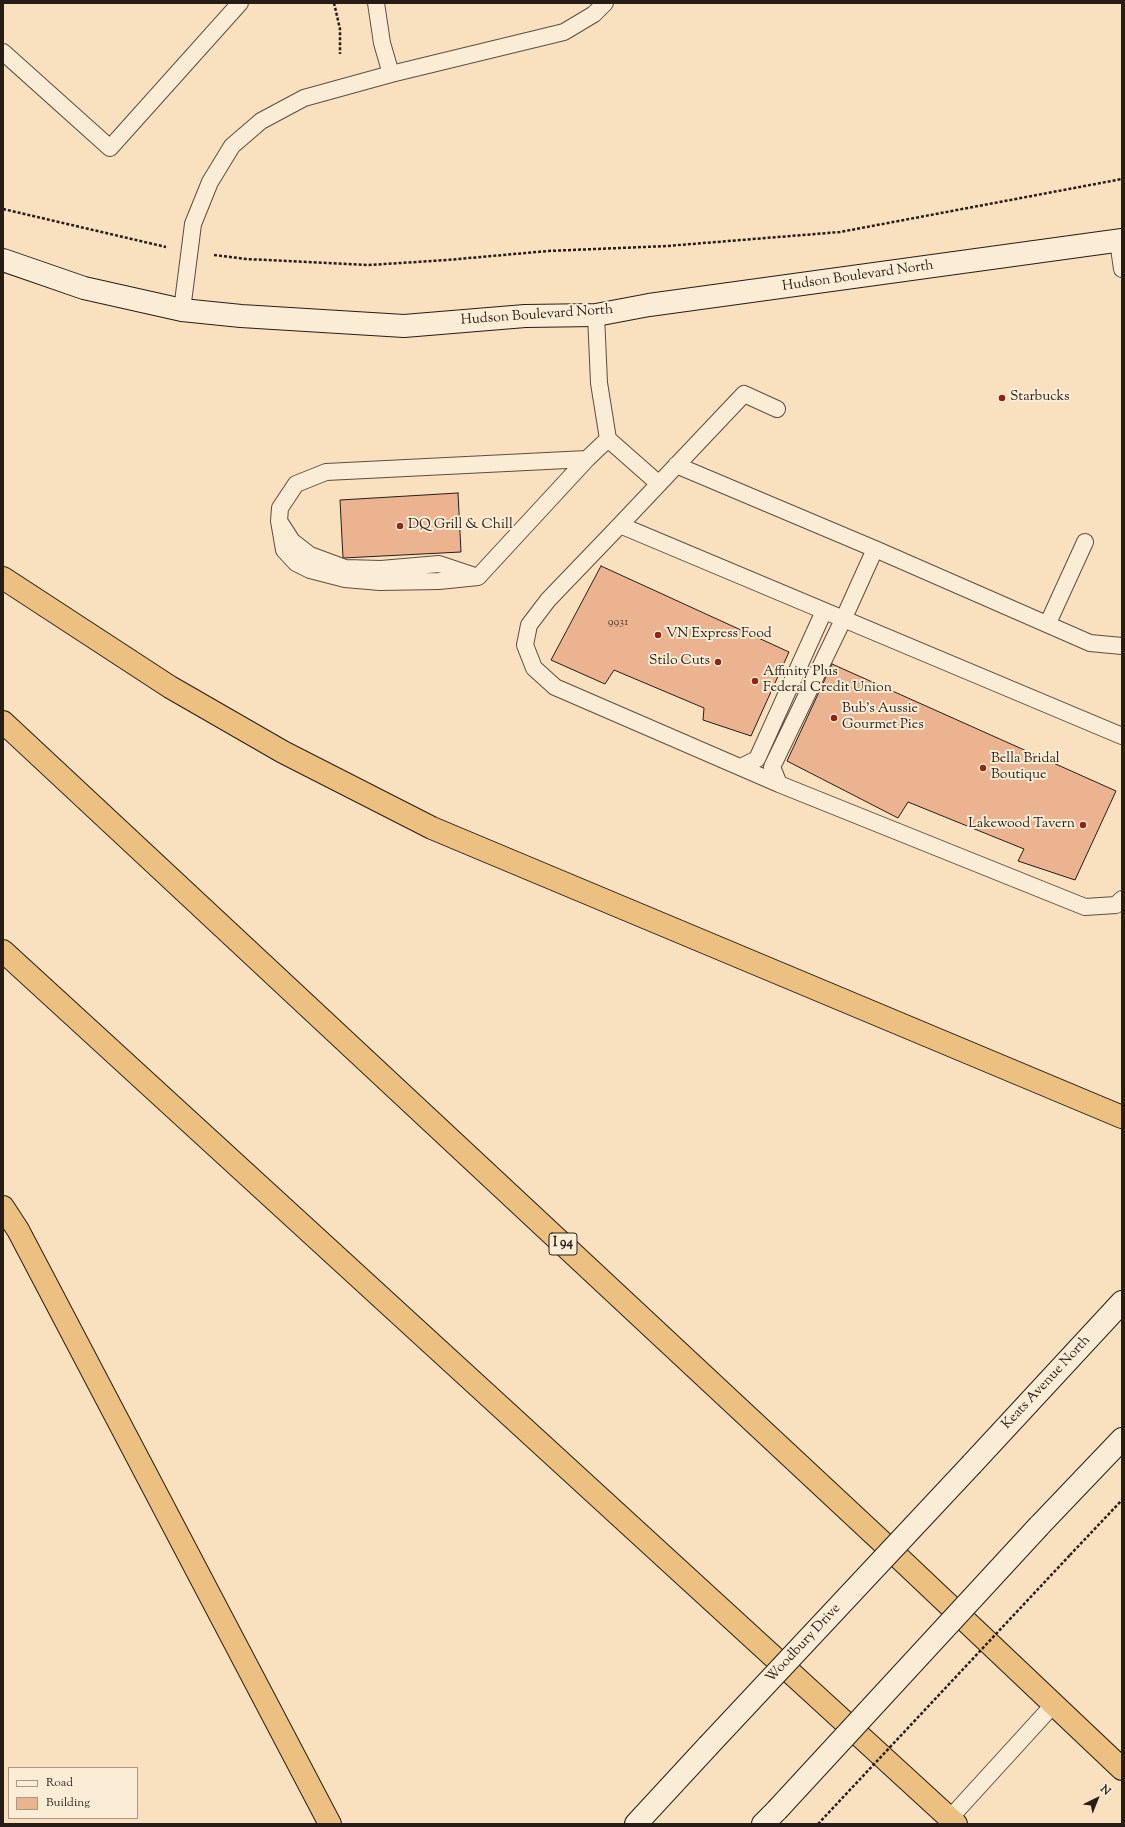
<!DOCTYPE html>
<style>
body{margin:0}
#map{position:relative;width:1125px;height:1827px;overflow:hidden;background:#f9e1c0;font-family:"Sorts Mill Goudy",serif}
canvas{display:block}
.frame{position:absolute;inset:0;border:4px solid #271d16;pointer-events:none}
.legend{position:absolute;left:8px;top:1767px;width:130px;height:52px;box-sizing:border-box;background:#fbecd6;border:1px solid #a69989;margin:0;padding:5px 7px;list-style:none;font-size:12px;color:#271d16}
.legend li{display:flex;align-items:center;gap:8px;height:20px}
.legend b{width:20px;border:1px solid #a69989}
.north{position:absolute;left:1077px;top:1779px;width:40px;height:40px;-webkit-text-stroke:3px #fbecd6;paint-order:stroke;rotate:43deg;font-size:11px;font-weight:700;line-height:16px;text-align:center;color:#271d16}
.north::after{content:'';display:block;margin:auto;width:14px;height:18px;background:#271d16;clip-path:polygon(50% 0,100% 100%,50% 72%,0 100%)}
</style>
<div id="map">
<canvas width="1125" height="1827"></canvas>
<div class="frame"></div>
<ul class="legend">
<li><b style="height:5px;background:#fbecd6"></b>Road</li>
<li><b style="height:11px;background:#ebb390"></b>Building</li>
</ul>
<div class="north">N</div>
</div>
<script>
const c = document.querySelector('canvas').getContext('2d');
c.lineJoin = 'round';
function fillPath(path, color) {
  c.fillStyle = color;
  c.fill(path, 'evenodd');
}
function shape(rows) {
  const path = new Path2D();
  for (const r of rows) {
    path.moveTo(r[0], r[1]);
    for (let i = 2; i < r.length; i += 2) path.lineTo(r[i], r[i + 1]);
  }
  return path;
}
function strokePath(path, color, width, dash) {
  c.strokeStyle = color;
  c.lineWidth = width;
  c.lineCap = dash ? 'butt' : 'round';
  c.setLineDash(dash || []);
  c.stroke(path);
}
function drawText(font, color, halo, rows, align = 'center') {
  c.font = font + ' "Sorts Mill Goudy",serif';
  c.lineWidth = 4;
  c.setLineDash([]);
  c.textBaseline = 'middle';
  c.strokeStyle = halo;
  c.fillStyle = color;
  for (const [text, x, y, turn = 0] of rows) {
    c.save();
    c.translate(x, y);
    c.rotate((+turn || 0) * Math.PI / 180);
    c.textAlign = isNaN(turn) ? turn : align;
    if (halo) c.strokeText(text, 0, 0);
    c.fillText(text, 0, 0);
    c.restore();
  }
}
const building = shape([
 [458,493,461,552,343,558,340,500,458,493],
 [601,566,789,652,751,736,703,720,704,708,614,670,605,684,551,660,601,566],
 [832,664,1116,791,1075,880,1018,861,1024,849,908,802,898,818,787,761,832,664]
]);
const path = shape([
 [334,3,340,29,340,54],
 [3,209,166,247],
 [214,255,246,259,369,265,447,260,548,251,667,246,840,232,1122,179],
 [1070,1555,1122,1500]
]);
const lane = shape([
 [376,3,382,43,391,74],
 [3,52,110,148,240,3],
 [1118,241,1122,269],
 [182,310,193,224,210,182,232,146,261,121,304,98,391,74,564,32,594,14,605,3],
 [596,315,599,383,608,439,659,484],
 [777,409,744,394,620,525,1122,736],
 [587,459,326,472,296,484,280,508,279,521,284,550,296,563,310,570,345,579,380,582,439,581,478,577,587,459,608,439],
 [676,465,875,549],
 [281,524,292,541,310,555,345,568,381,569,439,564,472,575],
 [620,525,548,600,529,625,525,645,534,668,555,687,779,784],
 [1048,623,1085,542],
 [1122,646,1090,643,875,549,843,620,772,767,779,784,1085,907,1116,905,1122,899],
 [741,767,757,759,824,611],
 [950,1818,1054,1704]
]);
const secondary = shape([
 [3,260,84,288,182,310,241,316,404,326,525,316,596,315,649,305,1122,240],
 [972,1464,1122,1302],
 [1039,1526,1122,1439],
 [636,1824,708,1746],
 [763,1824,777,1810]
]);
const highway = shape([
 [3,578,170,687,283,752,432,828,1122,1117],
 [3,722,895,1554,1122,1769],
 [3,951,956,1824],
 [3,1207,18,1230,330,1824]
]);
const pathBridge = shape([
 [818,1824,1070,1555]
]);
const secondaryBridge = shape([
 [708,1746,972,1464],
 [777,1810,1039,1526]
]);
const markers = [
 [1002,398,4,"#8f2418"],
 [400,526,4,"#8f2418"],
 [658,635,4,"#8f2418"],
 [718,662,4,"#8f2418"],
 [755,681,4,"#8f2418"],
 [834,718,4,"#8f2418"],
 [983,768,4,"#8f2418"],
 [1083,825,4,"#8f2418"]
];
const numberNames = [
 ["9931",618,623]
];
const shields = [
 [563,1244,28]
];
const shieldNames = [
 ["I 94",563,1244]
];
const streetNames = [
 ["Hudson Boulevard North",858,277,-8],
 ["Hudson Boulevard North",537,316,-4],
 ["Keats Avenue North",1047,1383,-47],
 ["Woodbury Drive",804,1644,-47]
];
const poiNames = [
 ["Starbucks",1010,398],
 ["DQ Grill & Chill",408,526],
 ["VN Express Food",666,635],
 ["Stilo Cuts",710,662,"right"],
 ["Affinity Plus",763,673],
 ["Federal Credit Union",763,689],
 ["Bub's Aussie",842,710],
 ["Gourmet Pies",842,726],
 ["Bella Bridal",991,760],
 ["Boutique",991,776],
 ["Lakewood Tavern",1075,825,"right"]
];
fillPath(building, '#ebb390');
strokePath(building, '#271d16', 1);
strokePath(lane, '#5c4e40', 18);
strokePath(secondary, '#271d16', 24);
strokePath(highway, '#271d16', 24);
strokePath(path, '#271d16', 2.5, [3, 2]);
strokePath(lane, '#fbecd6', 16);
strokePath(secondary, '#fbecd6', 22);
strokePath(highway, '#ecc080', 22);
strokePath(secondaryBridge, '#271d16', 24, []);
strokePath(pathBridge, '#271d16', 2.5, [3, 2]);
strokePath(secondaryBridge, '#fbecd6', 22);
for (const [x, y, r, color] of markers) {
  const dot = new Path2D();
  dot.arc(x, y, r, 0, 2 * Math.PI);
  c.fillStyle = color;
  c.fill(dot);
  strokePath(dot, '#fbecd6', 1.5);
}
drawText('12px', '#584234', null, numberNames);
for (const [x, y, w] of shields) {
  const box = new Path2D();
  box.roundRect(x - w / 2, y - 11, w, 22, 3);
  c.fillStyle = '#fbecd6';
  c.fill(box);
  strokePath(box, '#271d16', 1);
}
drawText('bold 13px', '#271d16', null, shieldNames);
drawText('14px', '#271d16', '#fbecd6', streetNames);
drawText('14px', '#271d16', '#fbecd6', poiNames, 'left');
</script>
